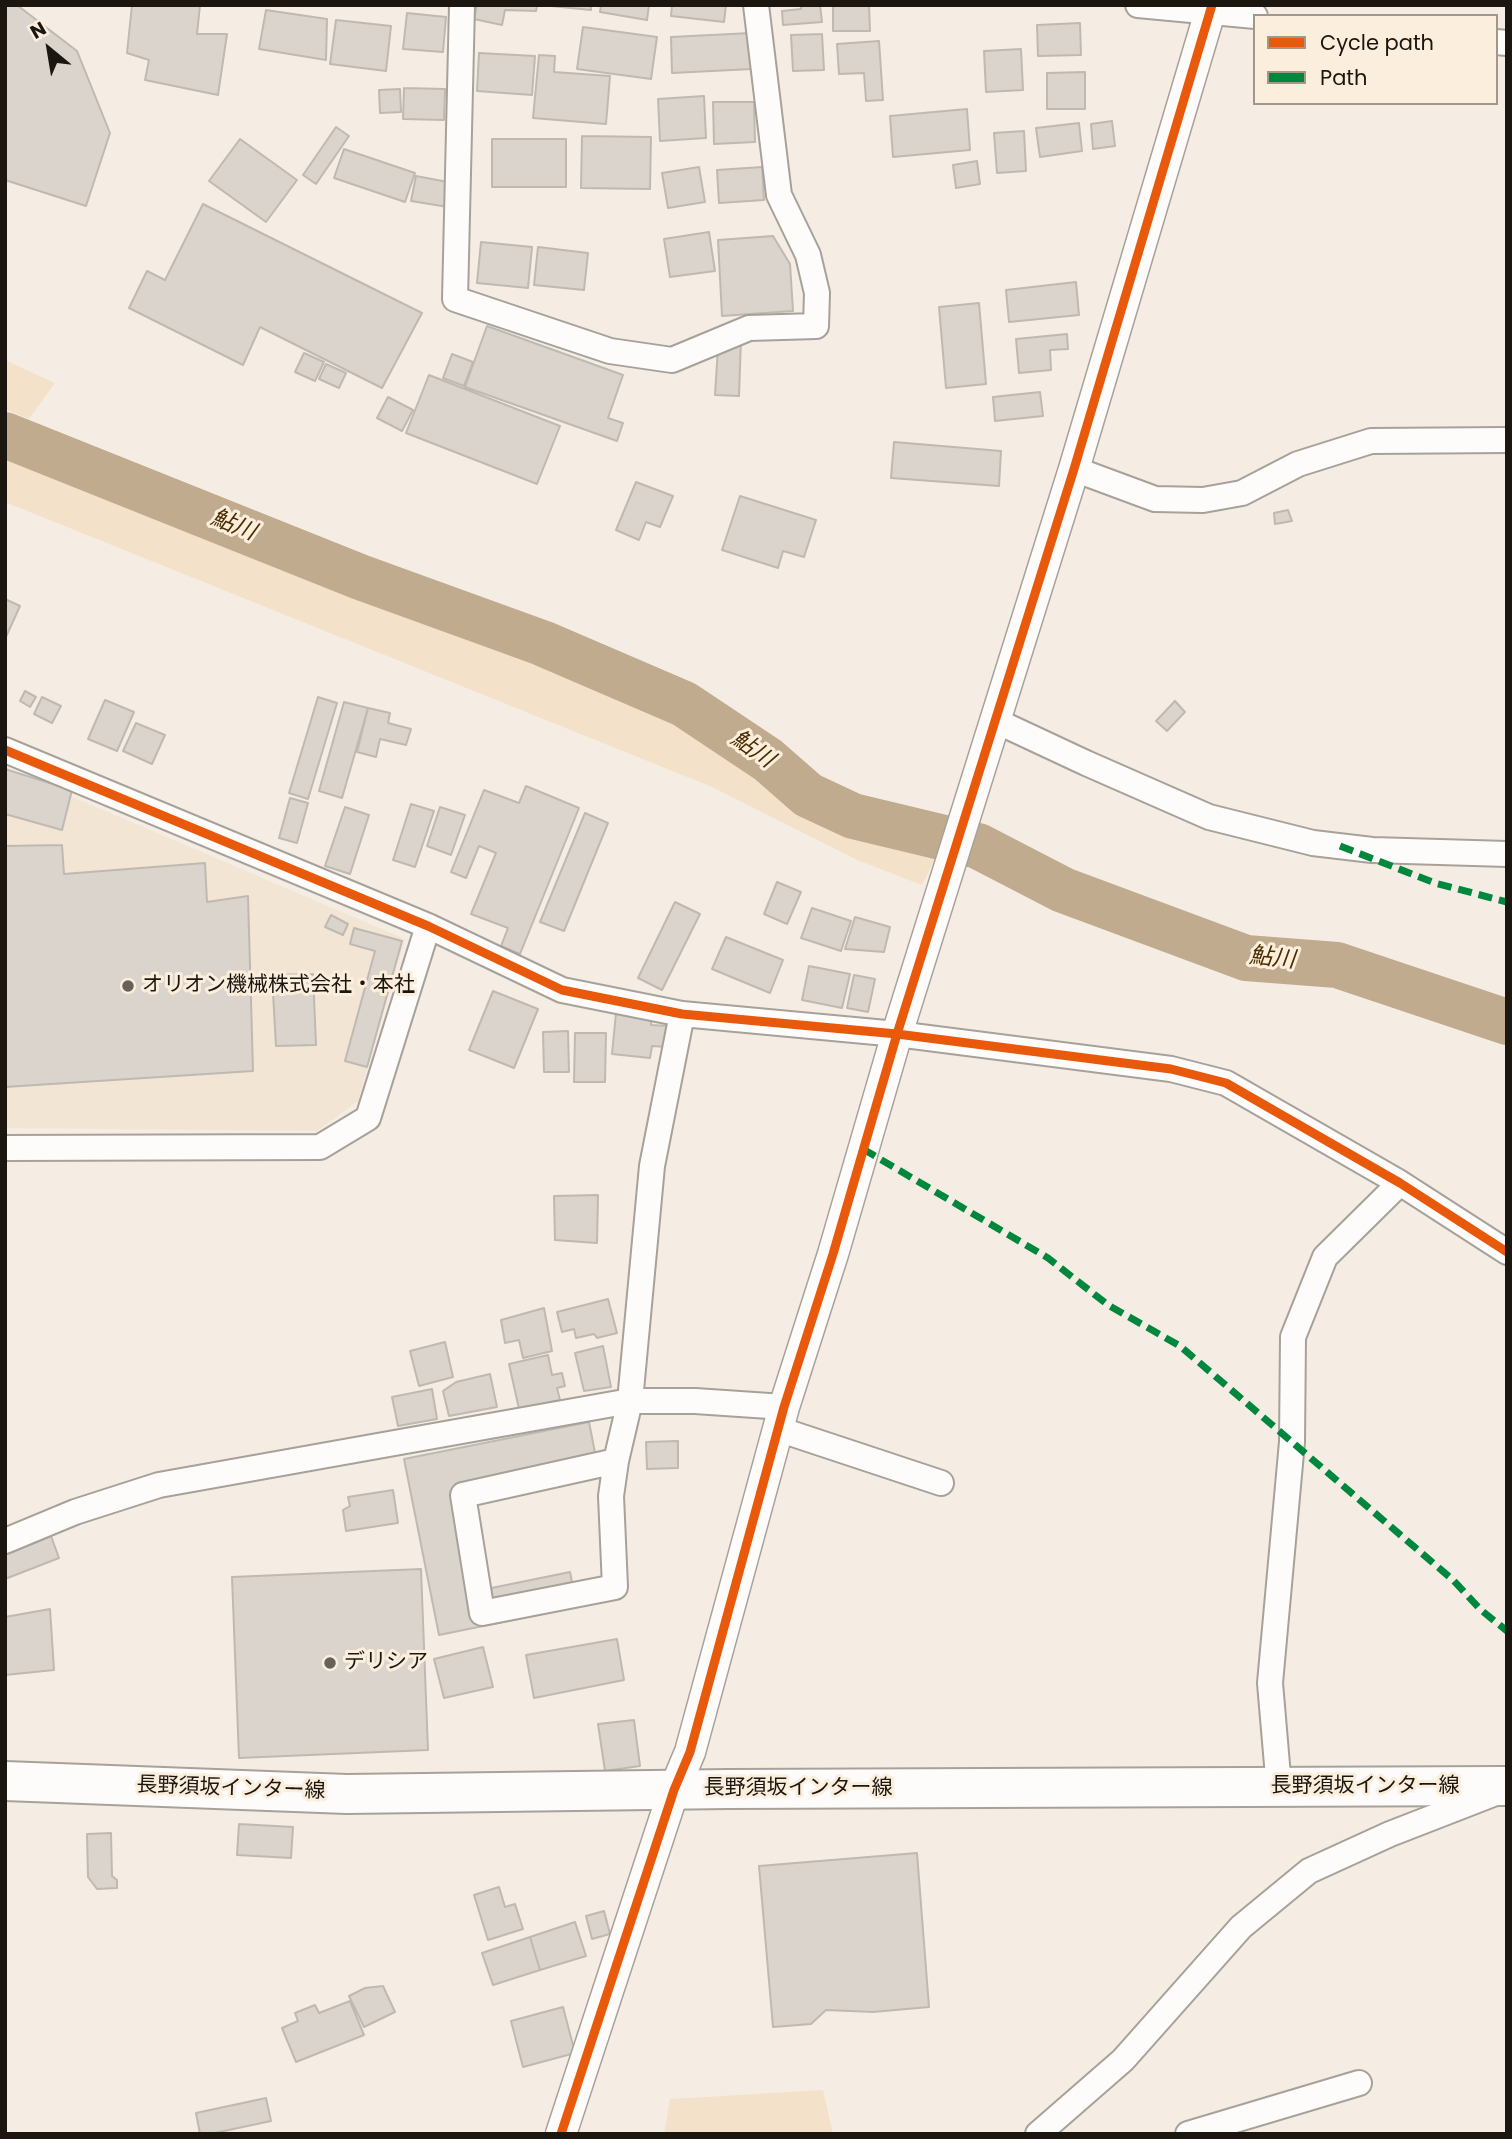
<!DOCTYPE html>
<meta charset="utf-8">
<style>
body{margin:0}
#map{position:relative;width:1512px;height:2139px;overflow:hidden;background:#f5ede3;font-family:Poppins,sans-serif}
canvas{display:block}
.frame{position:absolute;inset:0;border:7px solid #1b1610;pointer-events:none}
.legend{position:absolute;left:1253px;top:14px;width:245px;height:91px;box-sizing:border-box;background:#fceedc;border:2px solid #a2988a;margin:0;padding:9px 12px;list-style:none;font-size:21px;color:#1b1610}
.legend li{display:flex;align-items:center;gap:14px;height:35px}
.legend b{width:35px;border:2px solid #a2988a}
.north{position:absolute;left:14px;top:14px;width:70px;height:70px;-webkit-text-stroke:5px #fceedc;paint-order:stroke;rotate:330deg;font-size:19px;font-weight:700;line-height:28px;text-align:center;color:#1b1610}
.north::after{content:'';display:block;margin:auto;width:24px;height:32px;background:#1b1610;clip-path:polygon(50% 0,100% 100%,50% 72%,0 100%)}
</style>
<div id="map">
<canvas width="1512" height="2139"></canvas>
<div class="frame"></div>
<ul class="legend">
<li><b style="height:9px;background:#e8590c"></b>Cycle path</li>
<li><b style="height:9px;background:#00873e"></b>Path</li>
</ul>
<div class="north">N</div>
</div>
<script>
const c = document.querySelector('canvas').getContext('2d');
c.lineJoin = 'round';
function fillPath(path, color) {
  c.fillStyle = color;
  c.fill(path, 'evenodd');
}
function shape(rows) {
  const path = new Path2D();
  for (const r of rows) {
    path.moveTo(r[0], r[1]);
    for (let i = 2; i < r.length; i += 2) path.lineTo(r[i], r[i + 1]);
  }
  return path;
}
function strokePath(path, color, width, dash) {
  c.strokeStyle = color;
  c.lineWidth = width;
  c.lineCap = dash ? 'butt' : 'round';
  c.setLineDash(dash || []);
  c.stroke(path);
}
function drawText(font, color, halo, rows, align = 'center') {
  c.font = font + ' Poppins,"Noto Sans JP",sans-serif';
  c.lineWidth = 6;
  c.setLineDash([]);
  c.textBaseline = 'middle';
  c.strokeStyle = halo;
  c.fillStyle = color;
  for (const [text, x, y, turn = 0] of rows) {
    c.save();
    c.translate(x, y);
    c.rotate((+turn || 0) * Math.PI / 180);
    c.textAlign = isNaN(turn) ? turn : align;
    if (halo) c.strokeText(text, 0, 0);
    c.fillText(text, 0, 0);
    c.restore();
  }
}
const built = shape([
 [5,768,405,939,358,1101,317,1131,5,1128]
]);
const green = shape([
 [5,360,55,383,29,419,5,409],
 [5,450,74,479,688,719,779,780,816,817,941,847,922,885,857,860,712,787,5,502],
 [823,2090,833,2134,664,2134,670,2099]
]);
const river = shape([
 [5,435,360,577,542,643,684,704,768,760,808,795,853,816,978,846,1063,890,1246,958,1337,965,1507,1022]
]);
const building = shape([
 [5,5,17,5,77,51,110,133,86,206,5,180,5,5],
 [132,5,200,5,197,34,227,34,218,95,145,80,149,60,127,53,132,5],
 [477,5,537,5,536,11,505,10,502,25,474,19,477,5],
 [541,5,591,5,591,10,541,5],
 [601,5,649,5,647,20,600,12,601,5],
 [672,5,726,5,724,22,671,16,672,5],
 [801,5,820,5,822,22,783,25,782,11,801,9,801,5],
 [833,5,869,5,870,31,833,31,833,5],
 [266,10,327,19,326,60,259,49,266,10],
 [407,13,446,17,443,52,403,49,407,13],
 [336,20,391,26,386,71,330,64,336,20],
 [1080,23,1081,55,1038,56,1037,25,1080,23],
 [583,27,657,37,651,79,577,69,583,27],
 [751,33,752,69,672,73,671,37,751,33],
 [822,34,824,70,793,71,791,35,822,34],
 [879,41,883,100,866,101,864,73,839,74,837,44,879,41],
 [1021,49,1023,90,986,92,984,51,1021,49],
 [479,53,535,56,532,95,477,91,479,53],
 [539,55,555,56,554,72,610,76,606,124,533,118,539,55],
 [1085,72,1085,109,1047,109,1047,73,1085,72],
 [404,88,445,89,444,120,403,119,404,88],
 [400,89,401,112,380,113,379,90,400,89],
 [704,96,706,138,660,141,658,99,704,96],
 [713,102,754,102,755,142,714,144,713,102],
 [967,109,970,150,893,157,890,116,967,109],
 [1112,121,1115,146,1093,149,1091,124,1112,121],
 [1079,123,1082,151,1040,157,1036,128,1079,123],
 [336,127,349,136,316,184,303,175,336,127],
 [1024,131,1026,171,997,173,994,133,1024,131],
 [582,136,651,137,650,189,581,188,582,136],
 [240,139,297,180,266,222,209,181,240,139],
 [492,139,566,139,566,187,492,187,492,139],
 [344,149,415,173,405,202,334,178,344,149],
 [977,161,980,184,956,188,953,165,977,161],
 [699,167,705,202,668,208,662,173,699,167],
 [762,167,764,200,719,203,717,170,762,167],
 [416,176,453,183,448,207,411,201,416,176],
 [203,204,422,313,382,388,260,327,243,365,129,308,147,271,165,280,203,204],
 [709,232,715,271,670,277,664,239,709,232],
 [773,236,790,264,793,311,722,316,718,240,773,236],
 [481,242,532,247,528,288,477,283,481,242],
 [538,247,588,253,584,290,534,285,538,247],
 [1076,282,1079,315,1009,322,1006,290,1076,282],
 [979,303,986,384,946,388,939,307,979,303],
 [487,326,623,375,608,418,623,423,617,441,465,387,487,326],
 [1067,334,1068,349,1050,350,1051,370,1019,373,1016,339,1067,334],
 [741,338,739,396,715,395,718,347,741,338],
 [304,353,324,362,315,381,295,372,304,353],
 [452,354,473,362,464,386,443,378,452,354],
 [326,364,346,373,339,388,319,379,326,364],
 [429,375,560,426,537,484,406,433,429,375],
 [1040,392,1043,416,995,421,993,397,1040,392],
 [388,397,413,410,402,431,377,418,388,397],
 [894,442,1001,451,999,486,891,478,894,442],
 [636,482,673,496,660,527,646,522,639,540,616,530,636,482],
 [740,496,816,520,804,557,783,551,778,568,722,550,740,496],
 [1288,510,1292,521,1275,524,1274,513,1288,510],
 [5,599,20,606,5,639,5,599],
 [25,691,36,697,30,707,20,701,25,691],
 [42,697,61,706,52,723,34,714,42,697],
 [318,697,337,703,308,799,289,793,318,697],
 [105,700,134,712,117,751,88,739,105,700],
 [1175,701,1185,712,1167,731,1156,721,1175,701],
 [344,702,368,708,342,798,319,791,344,702],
 [368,708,390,713,388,723,411,729,406,745,380,739,376,757,357,752,368,708],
 [136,723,165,735,152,764,123,751,136,723],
 [5,769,72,790,62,830,5,814,5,769],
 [526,786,579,808,520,954,501,946,508,928,471,914,496,853,479,846,466,878,451,872,484,790,519,803,526,786],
 [290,798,308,803,297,843,279,838,290,798],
 [411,804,434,811,415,867,393,860,411,804],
 [345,807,369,815,350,874,325,866,345,807],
 [440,807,465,815,451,855,427,846,440,807],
 [585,813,608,823,564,931,540,922,585,813],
 [62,845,64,874,205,863,207,902,248,896,253,1071,5,1087,5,846,62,845],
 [777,882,801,892,787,924,764,914,777,882],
 [675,902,700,914,662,990,638,978,675,902],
 [812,908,851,921,841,951,801,938,812,908],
 [331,915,348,924,343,935,325,927,331,915],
 [855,917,890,927,884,952,845,949,855,917],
 [354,928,402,941,367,1067,345,1061,375,951,350,944,354,928],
 [726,937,783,960,770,993,712,969,726,937],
 [809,966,850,974,842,1008,802,1000,809,966],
 [313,974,316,1045,276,1046,272,975,313,974],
 [854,975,875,979,868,1012,847,1008,854,975],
 [493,991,538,1009,514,1068,469,1050,493,991],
 [616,1013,652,1015,651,1025,669,1026,666,1047,652,1046,650,1058,612,1054,616,1013],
 [568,1031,569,1072,544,1072,543,1032,568,1031],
 [575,1033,606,1033,605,1082,574,1082,575,1033],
 [598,1195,597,1243,555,1240,554,1196,598,1195],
 [608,1299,617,1333,597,1338,594,1334,576,1338,574,1329,562,1332,557,1312,608,1299],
 [544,1308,552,1351,523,1358,519,1340,505,1343,501,1320,544,1308],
 [445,1342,453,1377,419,1386,410,1351,445,1342],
 [603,1346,611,1387,584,1391,575,1353,603,1346],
 [548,1355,552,1375,562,1373,565,1386,557,1388,560,1400,519,1409,509,1364,548,1355],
 [490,1374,497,1407,449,1416,443,1391,456,1382,490,1374],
 [432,1389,437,1419,398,1426,392,1397,432,1389],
 [589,1422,597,1463,452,1492,472,1592,570,1572,577,1607,439,1635,404,1459,589,1422],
 [678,1441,678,1468,647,1469,646,1442,678,1441],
 [393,1490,398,1523,346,1531,343,1510,350,1506,348,1497,393,1490],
 [51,1536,59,1558,5,1579,5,1555,51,1536],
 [421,1569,428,1750,239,1758,232,1577,421,1569],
 [50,1609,54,1670,5,1675,5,1617,50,1609],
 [617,1639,624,1680,534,1698,526,1655,617,1639],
 [483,1647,493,1687,444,1698,434,1659,483,1647],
 [634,1720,640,1766,605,1771,598,1724,634,1720],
 [239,1824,293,1827,291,1858,237,1855,239,1824],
 [111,1833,112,1876,117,1880,117,1888,97,1889,88,1877,87,1834,111,1833],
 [917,1853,929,2007,873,2012,826,2010,811,2024,773,2027,759,1866,917,1853],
 [499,1887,505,1907,515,1904,523,1929,488,1940,474,1895,499,1887],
 [604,1911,610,1934,592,1939,586,1916,604,1911],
 [575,1922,586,1956,540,1970,530,1937,575,1922],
 [530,1937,540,1970,493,1985,482,1953,530,1937],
 [383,1986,395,2012,364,2027,349,1996,365,1988,383,1986],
 [350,2001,364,2035,296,2062,282,2028,298,2021,295,2013,315,2005,319,2013,350,2001],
 [563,2007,575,2053,523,2067,511,2021,563,2007],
 [266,2098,271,2121,210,2134,200,2134,196,2113,266,2098]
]);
const minor = shape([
 [462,5,455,299,610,351,672,360,749,328,816,326,817,293,808,255,779,195,756,5],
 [1138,5,1255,16],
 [1496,42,1507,43],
 [1074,469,1155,499,1203,500,1242,493,1298,464,1371,441,1507,440],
 [994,720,1086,763,1209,817,1313,843,1372,850,1507,854],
 [5,750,428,926,562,990,682,1014,897,1034,1171,1069,1226,1083,1400,1183,1507,1252],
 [5,1148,320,1147,368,1118,428,926],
 [778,1429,941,1483],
 [616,1461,463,1495,482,1613,615,1587,611,1496,616,1461,630,1401,652,1166,682,1014],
 [5,1541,75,1512,159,1485,630,1401,695,1401,784,1407],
 [1279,1788,1270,1683,1292,1442,1293,1337,1325,1257,1400,1183],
 [1038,2134,1123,2060,1241,1927,1309,1871,1390,1834,1493,1794],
 [1188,2134,1359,2083]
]);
const tertiary = shape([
 [561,2134,674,1790,690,1752,784,1407,833,1254,897,1034,1074,469,1212,5]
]);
const primary = shape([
 [5,1781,347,1794,728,1789,1507,1786]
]);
const quiet = shape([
 [1340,846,1435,883,1507,902],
 [863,1149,1048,1258,1108,1305,1180,1346,1453,1580,1481,1610,1507,1631]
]);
const cycleway = shape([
 [5,750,428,926,562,990,682,1014,897,1034,1171,1069,1226,1083,1400,1183,1507,1252],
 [561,2134,674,1790,690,1752,784,1407,833,1254,897,1034,1074,469,1212,5]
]);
const markers = [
 [128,986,7,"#67615a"],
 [330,1663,7,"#67615a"]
];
const poiNames = [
 ["オリオン機械株式会社・本社",142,986],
 ["デリシア",344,1663]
];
const streetNames = [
 ["長野須坂インター線",1365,1787],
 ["長野須坂インター線",231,1789,2],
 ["長野須坂インター線",798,1789]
];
const waterNames = [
 ["鮎川",233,526,22],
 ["鮎川",752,750,35],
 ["鮎川",1272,959,6]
];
fillPath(built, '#f3e5d3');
fillPath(green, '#f4e1c9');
strokePath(river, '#c1ab8f', 46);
fillPath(building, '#dad4cc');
strokePath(building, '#bfb9b2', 2);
strokePath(minor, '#a7a19a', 28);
strokePath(tertiary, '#a7a19a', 33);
strokePath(primary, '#a7a19a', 42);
strokePath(minor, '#fefcfb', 24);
strokePath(tertiary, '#fefcfb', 30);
strokePath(primary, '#fefcfb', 38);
strokePath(quiet, '#00873e', 7, [14, 7]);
strokePath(cycleway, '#e8590c', 9);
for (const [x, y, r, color] of markers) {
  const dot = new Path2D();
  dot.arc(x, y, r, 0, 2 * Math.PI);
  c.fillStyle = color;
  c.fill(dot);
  strokePath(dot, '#fceedc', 2.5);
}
drawText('21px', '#1b1610', '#fceedc', poiNames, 'left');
drawText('21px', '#1b1610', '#fceedc', streetNames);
drawText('italic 23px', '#4a2e00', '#fceedc', waterNames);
</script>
